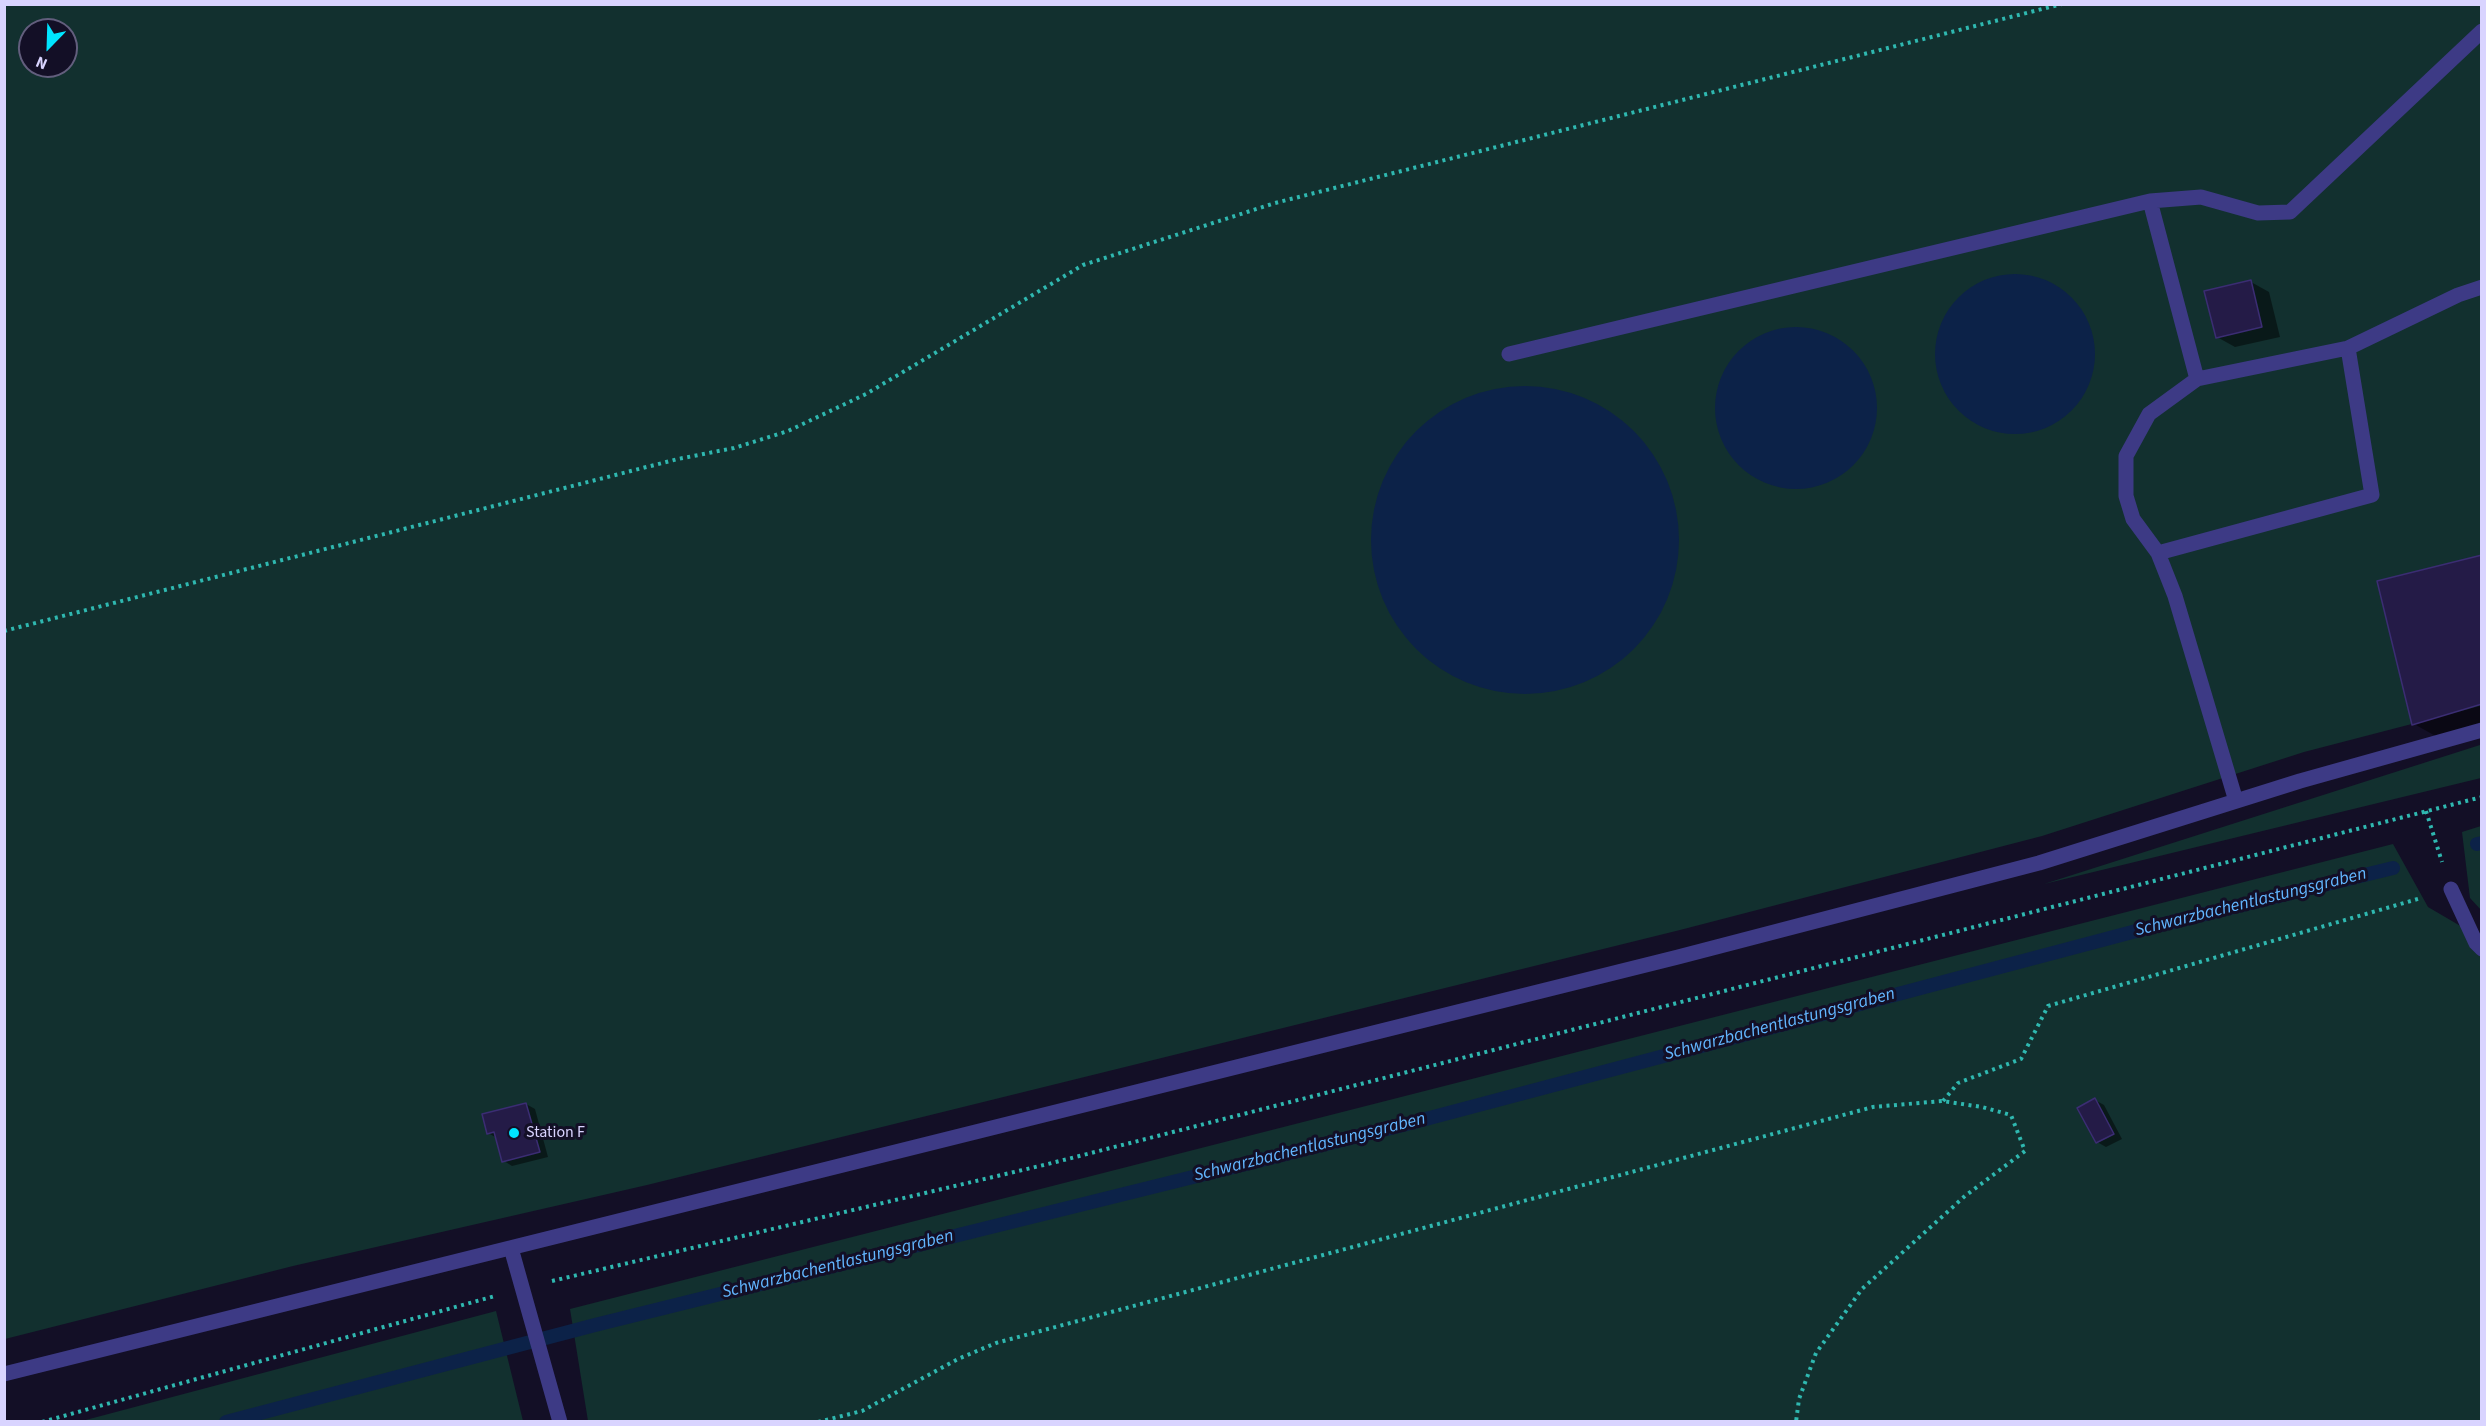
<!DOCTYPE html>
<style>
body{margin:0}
#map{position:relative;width:2486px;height:1426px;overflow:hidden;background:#130f26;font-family:"Source Sans 3",sans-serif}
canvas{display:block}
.frame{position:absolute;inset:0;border:6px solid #d9d4ff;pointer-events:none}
.north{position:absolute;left:18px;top:18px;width:60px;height:60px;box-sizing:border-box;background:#130f26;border:2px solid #625e7d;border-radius:50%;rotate:203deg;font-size:16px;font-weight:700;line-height:24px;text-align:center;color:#d9d4ff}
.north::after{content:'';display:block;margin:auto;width:21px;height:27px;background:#00e5ff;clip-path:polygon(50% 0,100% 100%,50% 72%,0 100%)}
</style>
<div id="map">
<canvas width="2486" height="1426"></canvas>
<div class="frame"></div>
<div class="north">N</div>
</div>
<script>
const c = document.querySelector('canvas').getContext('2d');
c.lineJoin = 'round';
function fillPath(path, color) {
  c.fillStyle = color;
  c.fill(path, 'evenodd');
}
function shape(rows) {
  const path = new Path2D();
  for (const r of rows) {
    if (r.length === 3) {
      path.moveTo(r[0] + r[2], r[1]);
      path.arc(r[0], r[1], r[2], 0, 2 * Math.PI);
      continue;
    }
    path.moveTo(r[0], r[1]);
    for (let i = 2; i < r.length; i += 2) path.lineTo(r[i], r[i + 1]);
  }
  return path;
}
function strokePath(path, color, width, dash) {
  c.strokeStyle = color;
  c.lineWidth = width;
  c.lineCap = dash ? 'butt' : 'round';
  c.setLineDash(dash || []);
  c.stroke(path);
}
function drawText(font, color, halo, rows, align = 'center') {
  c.font = font + ' "Source Sans 3",sans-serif';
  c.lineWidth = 6;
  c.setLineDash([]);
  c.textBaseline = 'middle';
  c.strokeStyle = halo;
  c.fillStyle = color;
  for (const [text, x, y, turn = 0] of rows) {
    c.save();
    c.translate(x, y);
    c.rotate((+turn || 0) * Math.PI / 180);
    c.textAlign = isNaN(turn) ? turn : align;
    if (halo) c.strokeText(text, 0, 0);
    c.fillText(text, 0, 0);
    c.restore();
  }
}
const green = shape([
 [5,5,2481,5,2481,706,2304,752,2042,836,1680,930,647,1185,293,1266,5,1339],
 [30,30,66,30,66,66,30,66],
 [2481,745,2481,778,2044,884,2480,745],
 [2481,826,2482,826,2481,910,2470,898,2462,832],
 [2393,844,2428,907,2481,938,2481,1421,588,1421,570,1309],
 [496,1311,523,1421,82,1421]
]);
const water = shape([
 [2015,354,80],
 [1796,408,81],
 [1525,540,154]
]);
const shadow = shape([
 [2251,282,2269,292,2280,337,2235,347,2217,337],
 [2482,557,2482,727,2441,739,2414,724],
 [2095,1100,2104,1105,2122,1139,2106,1147,2097,1142],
 [526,1104,535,1109,548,1157,512,1166,504,1161,497,1138,488,1133]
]);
const stream = shape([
 [2477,844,2482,843],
 [226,1422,595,1325,1403,1125,2140,930,2393,868]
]);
const building = shape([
 [2251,280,2262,327,2216,338,2204,291,2251,280],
 [2482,555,2482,704,2412,725,2377,581,2482,555],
 [2095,1098,2114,1134,2096,1143,2077,1108,2095,1098],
 [526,1103,540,1152,502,1162,494,1132,487,1134,482,1114,526,1103]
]);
const path = shape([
 [4,631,678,459,734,448,788,431,866,394,1083,265,1275,203,2062,4],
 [2426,811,2442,862],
 [1943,1101,1958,1083,2021,1059,2048,1006,2421,898],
 [552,1281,1048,1164,2482,797],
 [42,1422,495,1296],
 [818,1422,862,1411,958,1359,996,1343,1873,1107,1942,1101,1982,1107,2011,1115,2025,1151,1965,1196,1862,1289,1816,1353,1799,1399,1796,1422]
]);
const minor = shape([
 [2150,201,2201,197,2258,213,2290,212,2482,31],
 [2348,348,2458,295,2482,287],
 [1509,354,2150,201,2197,379],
 [2158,553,2133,519,2126,496,2126,456,2149,414,2197,379,2348,348,2372,495,2158,553,2175,596,2236,801],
 [2451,889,2476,943,2482,949],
 [511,1248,560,1422],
 [4,1374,1678,957,2039,863,2300,781,2482,730]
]);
const markers = [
 [514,1133,6,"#00e5ff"]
];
const poiNames = [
 ["Station F",526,1133]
];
const waterNames = [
 ["Schwarzbachentlastungsgraben",2251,903,-14],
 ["Schwarzbachentlastungsgraben",1780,1025,-15],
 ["Schwarzbachentlastungsgraben",1310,1148,-14],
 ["Schwarzbachentlastungsgraben",838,1265,-14]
];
fillPath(green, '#12302f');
fillPath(water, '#0c2248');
fillPath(shadow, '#0007');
strokePath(stream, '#0c2248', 14);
fillPath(building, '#241b47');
strokePath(building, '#3b2d73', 1.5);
strokePath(path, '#2fb8b0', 4, [3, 4.5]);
strokePath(minor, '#3d3a85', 15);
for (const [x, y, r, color] of markers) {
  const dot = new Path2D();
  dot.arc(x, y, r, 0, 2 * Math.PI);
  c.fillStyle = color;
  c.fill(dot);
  strokePath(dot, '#130f26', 2);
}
drawText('16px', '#d9d4ff', '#130f26', poiNames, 'left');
drawText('italic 18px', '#62b6ff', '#130f26', waterNames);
</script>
